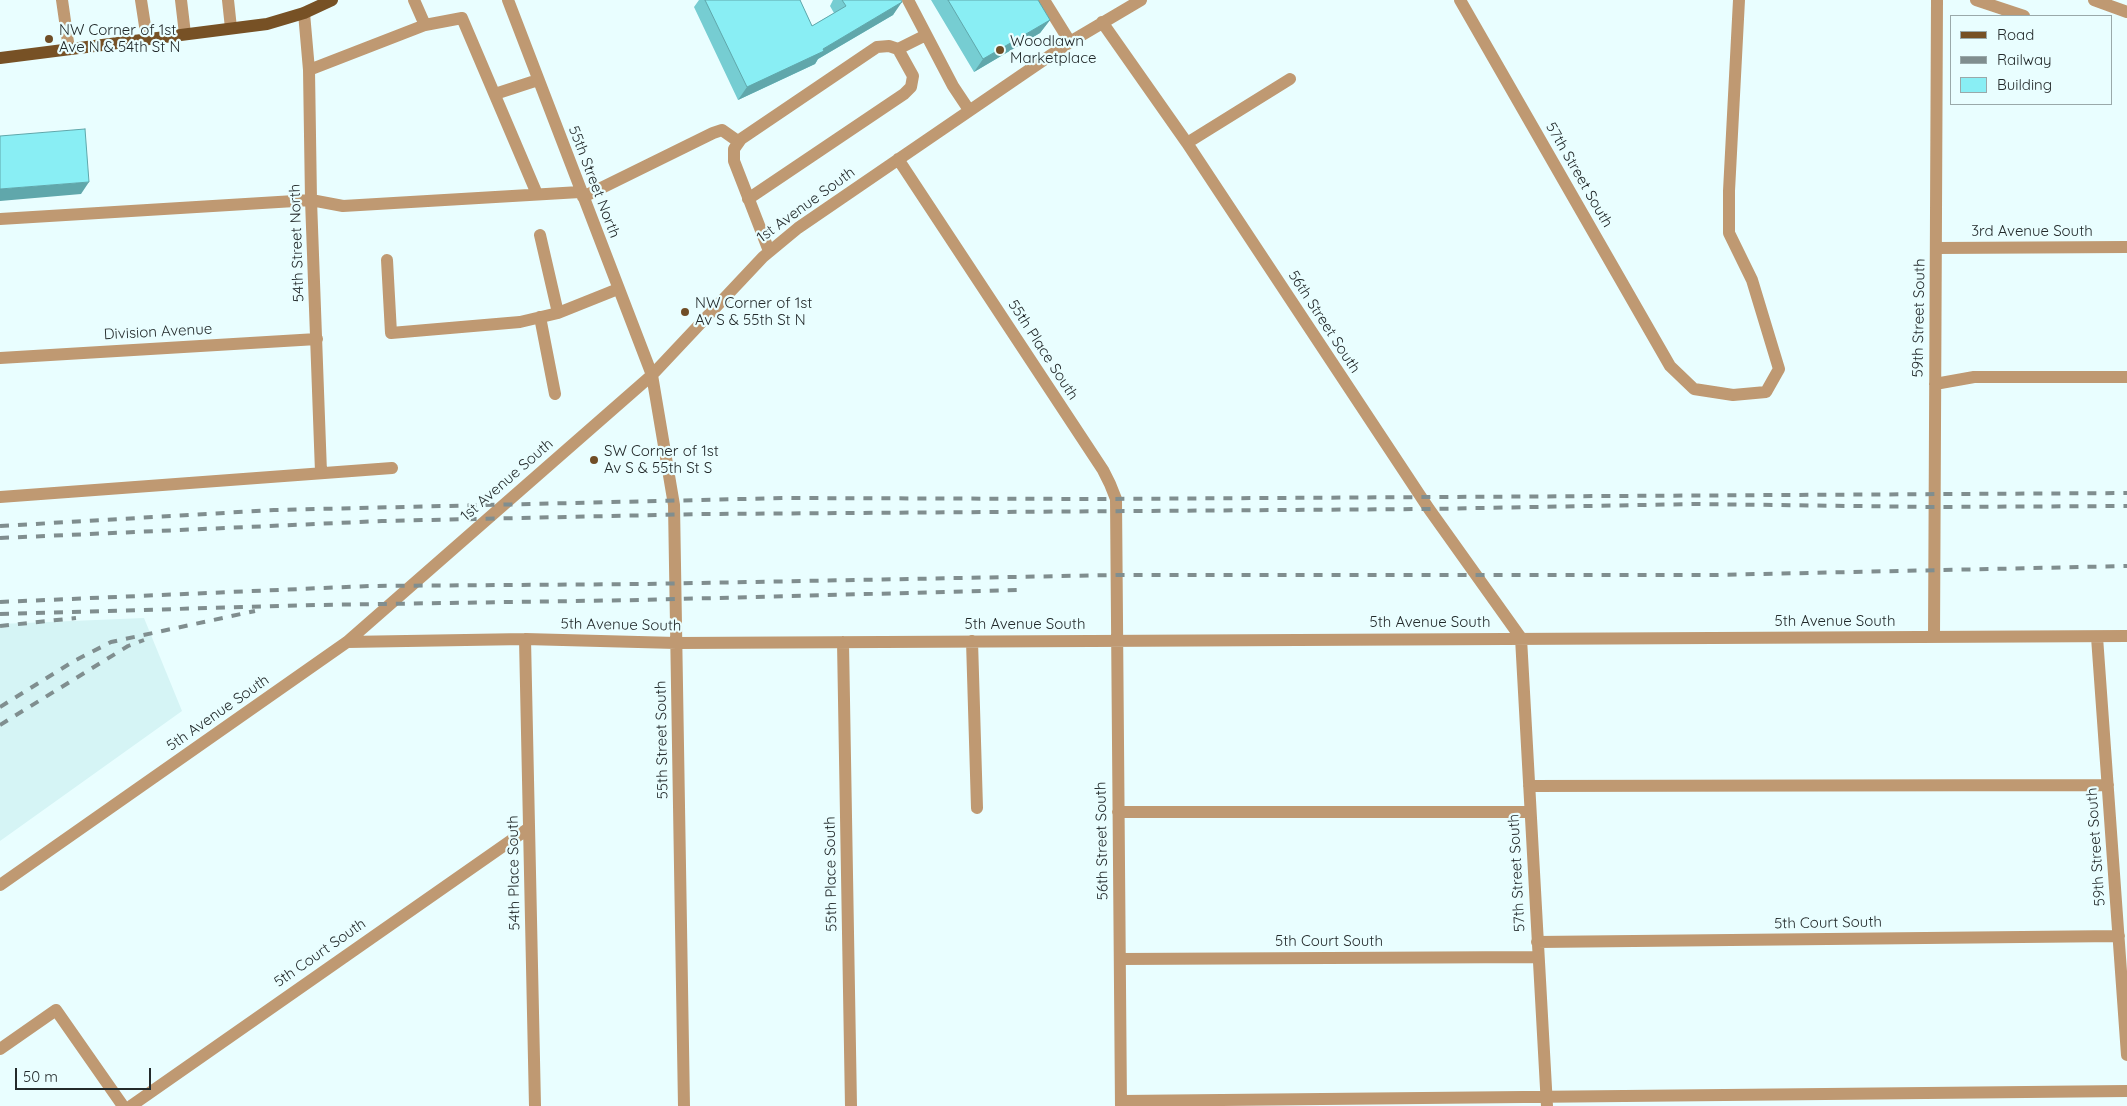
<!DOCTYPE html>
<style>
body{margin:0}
#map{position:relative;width:2127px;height:1106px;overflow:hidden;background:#e9feff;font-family:Quicksand,sans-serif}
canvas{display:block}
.legend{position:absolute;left:1950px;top:15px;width:162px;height:90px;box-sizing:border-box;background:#e9feff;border:1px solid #9aa9aa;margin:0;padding:6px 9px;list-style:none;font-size:15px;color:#232a2b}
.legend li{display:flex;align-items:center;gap:10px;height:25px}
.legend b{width:25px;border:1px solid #9aa9aa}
.scale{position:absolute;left:15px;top:1068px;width:136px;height:22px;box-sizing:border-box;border:2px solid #232a2b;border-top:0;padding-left:6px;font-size:15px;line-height:18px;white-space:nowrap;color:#232a2b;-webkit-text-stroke:4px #e9feff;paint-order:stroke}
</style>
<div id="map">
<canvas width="2127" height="1106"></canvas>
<ul class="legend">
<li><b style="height:6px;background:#775125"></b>Road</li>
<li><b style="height:6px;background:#808e8f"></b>Railway</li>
<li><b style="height:14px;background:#89eef4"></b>Building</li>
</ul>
<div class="scale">50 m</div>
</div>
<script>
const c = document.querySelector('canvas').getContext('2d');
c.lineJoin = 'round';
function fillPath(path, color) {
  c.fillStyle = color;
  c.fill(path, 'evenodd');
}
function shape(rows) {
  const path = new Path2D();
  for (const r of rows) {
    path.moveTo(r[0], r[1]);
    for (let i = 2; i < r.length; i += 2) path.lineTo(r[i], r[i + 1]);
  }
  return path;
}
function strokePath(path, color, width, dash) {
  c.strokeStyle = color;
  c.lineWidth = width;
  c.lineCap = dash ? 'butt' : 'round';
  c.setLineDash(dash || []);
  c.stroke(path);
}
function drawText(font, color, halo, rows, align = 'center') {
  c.font = font + ' Quicksand,sans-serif';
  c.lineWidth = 4.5;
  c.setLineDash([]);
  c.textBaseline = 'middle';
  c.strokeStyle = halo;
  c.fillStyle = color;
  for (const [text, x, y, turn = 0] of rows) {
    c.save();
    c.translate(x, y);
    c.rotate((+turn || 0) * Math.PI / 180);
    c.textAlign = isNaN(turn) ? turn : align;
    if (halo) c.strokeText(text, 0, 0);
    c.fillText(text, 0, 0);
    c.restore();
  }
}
const built = shape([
 [144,618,182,711,0,841,0,624]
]);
const minor = shape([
 [62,0,69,49],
 [141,0,147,39],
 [181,0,185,34],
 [228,0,231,28],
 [508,0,652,375,674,505,684,1106],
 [908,0,953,86,969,110],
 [1044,0,1070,42],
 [1460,0,1670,366,1694,389,1733,395,1766,392,1779,369,1752,280,1729,233,1729,191,1739,0],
 [1976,0,2024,16],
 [2094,0,2127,12],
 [304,13,309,70,311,200,321,472],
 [1102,22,1187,143,1429,509,1521,638,1547,1106],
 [425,25,462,18,537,194],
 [309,70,425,25,414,0],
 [495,94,538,80],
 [1187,143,1290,79],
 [898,159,1103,470,1110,484,1116,499,1121,1106],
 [583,197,713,133,722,130,739,142],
 [748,199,904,94,911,87,913,76,898,49],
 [0,219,311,200,343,206,580,192],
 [540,235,558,313],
 [1936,248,2127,247],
 [769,251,734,161,734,149,741,139,877,47,889,46,898,49,926,35],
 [387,260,391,333,520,322,558,313,618,289],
 [540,317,555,394],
 [0,358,317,339],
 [1935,384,1974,377,2127,377],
 [0,497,392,468],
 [1934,637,1937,0],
 [2097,637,2127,1055],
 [525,639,535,1106],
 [972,641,977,808],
 [347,642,525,639,676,643,2127,636],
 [843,642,851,1106],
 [1529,786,2108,785],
 [1118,812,1530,812],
 [0,885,347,642,652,375,763,257,798,228,1070,42,1141,0],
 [1537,942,2119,936],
 [1120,959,1538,957],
 [0,1049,56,1010,123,1106],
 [1121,1101,2127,1091],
 [131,1106,529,828]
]);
const major = shape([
 [0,58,267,24,304,13,332,0]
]);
const rail = shape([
 [0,526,274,510,785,498,1097,499,2127,493],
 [0,538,382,521,702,514,1429,509,1694,504,1934,507,2127,506],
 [0,602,369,586,646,584,1116,575,1714,575,2127,566],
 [0,614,316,605,640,600,1020,590],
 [0,626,76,618],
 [0,707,74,661,111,642,255,611],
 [0,725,128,646,144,640]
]);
const wall = shape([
 [699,0,800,0,812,26,834,13,830,6,833,0,901,0,893,15,818,59,815,64,738,100,694,7],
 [931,0,1038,0,1050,20,1040,33,974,72]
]);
const shadedWall = shape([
 [902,2,893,15,818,59,815,64,738,100,747,87,823,49],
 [1050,20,1040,33,974,72,983,59],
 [89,182,81,194,0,201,0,189]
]);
const building = shape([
 [705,0,800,0,812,26,846,6,842,0,901,0,902,2,823,49,824,51,747,87,705,0],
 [948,0,1038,0,1050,20,983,59,948,0],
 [85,129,89,182,0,189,0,136,85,129]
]);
const markers = [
 [49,39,5,"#704d26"],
 [1000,50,5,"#704d26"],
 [685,312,5,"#704d26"],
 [594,460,5,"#704d26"]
];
const poiNames = [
 ["NW Corner of 1st",59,30],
 ["Ave N & 54th St N",59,47],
 ["Woodlawn",1010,41],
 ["Marketplace",1010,58],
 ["NW Corner of 1st",695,303],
 ["Av S & 55th St N",695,320],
 ["SW Corner of 1st",604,451],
 ["Av S & 55th St S",604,468]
];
const streetNames = [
 ["57th Street South",1579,175,60],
 ["55th Street North",594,182,69],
 ["1st Avenue South",806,205,-36],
 ["3rd Avenue South",2032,231],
 ["54th Street North",297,243,-92],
 ["59th Street South",1919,318,-89],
 ["56th Street South",1324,322,57],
 ["Division Avenue",158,332,-3],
 ["55th Place South",1043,350,57],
 ["1st Avenue South",507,480,-41],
 ["5th Avenue South",1835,621],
 ["5th Avenue South",1430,622],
 ["5th Avenue South",1025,624],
 ["5th Avenue South",621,625,1],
 ["5th Avenue South",218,713,-35],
 ["55th Street South",662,740,-91],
 ["56th Street South",1102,841,-91],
 ["59th Street South",2096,847,-94],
 ["54th Place South",514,873,-91],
 ["57th Street South",1517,873,-93],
 ["55th Place South",831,874,-91],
 ["5th Court South",1828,923,-1],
 ["5th Court South",1329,941],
 ["5th Court South",320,953,-35]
];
fillPath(built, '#d5f4f5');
strokePath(minor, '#bf9972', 12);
strokePath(major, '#775125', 12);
strokePath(rail, '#808e8f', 4, [9, 9]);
fillPath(wall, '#76cdd2');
fillPath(shadedWall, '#60a7ab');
fillPath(building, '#89eef4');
strokePath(building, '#60a7ab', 1);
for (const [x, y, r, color] of markers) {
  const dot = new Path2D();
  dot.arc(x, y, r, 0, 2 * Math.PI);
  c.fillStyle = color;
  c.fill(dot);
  strokePath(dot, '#e9feff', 2);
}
drawText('15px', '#232a2b', '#e9feff', poiNames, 'left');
drawText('15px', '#232a2b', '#e9feff', streetNames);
</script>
